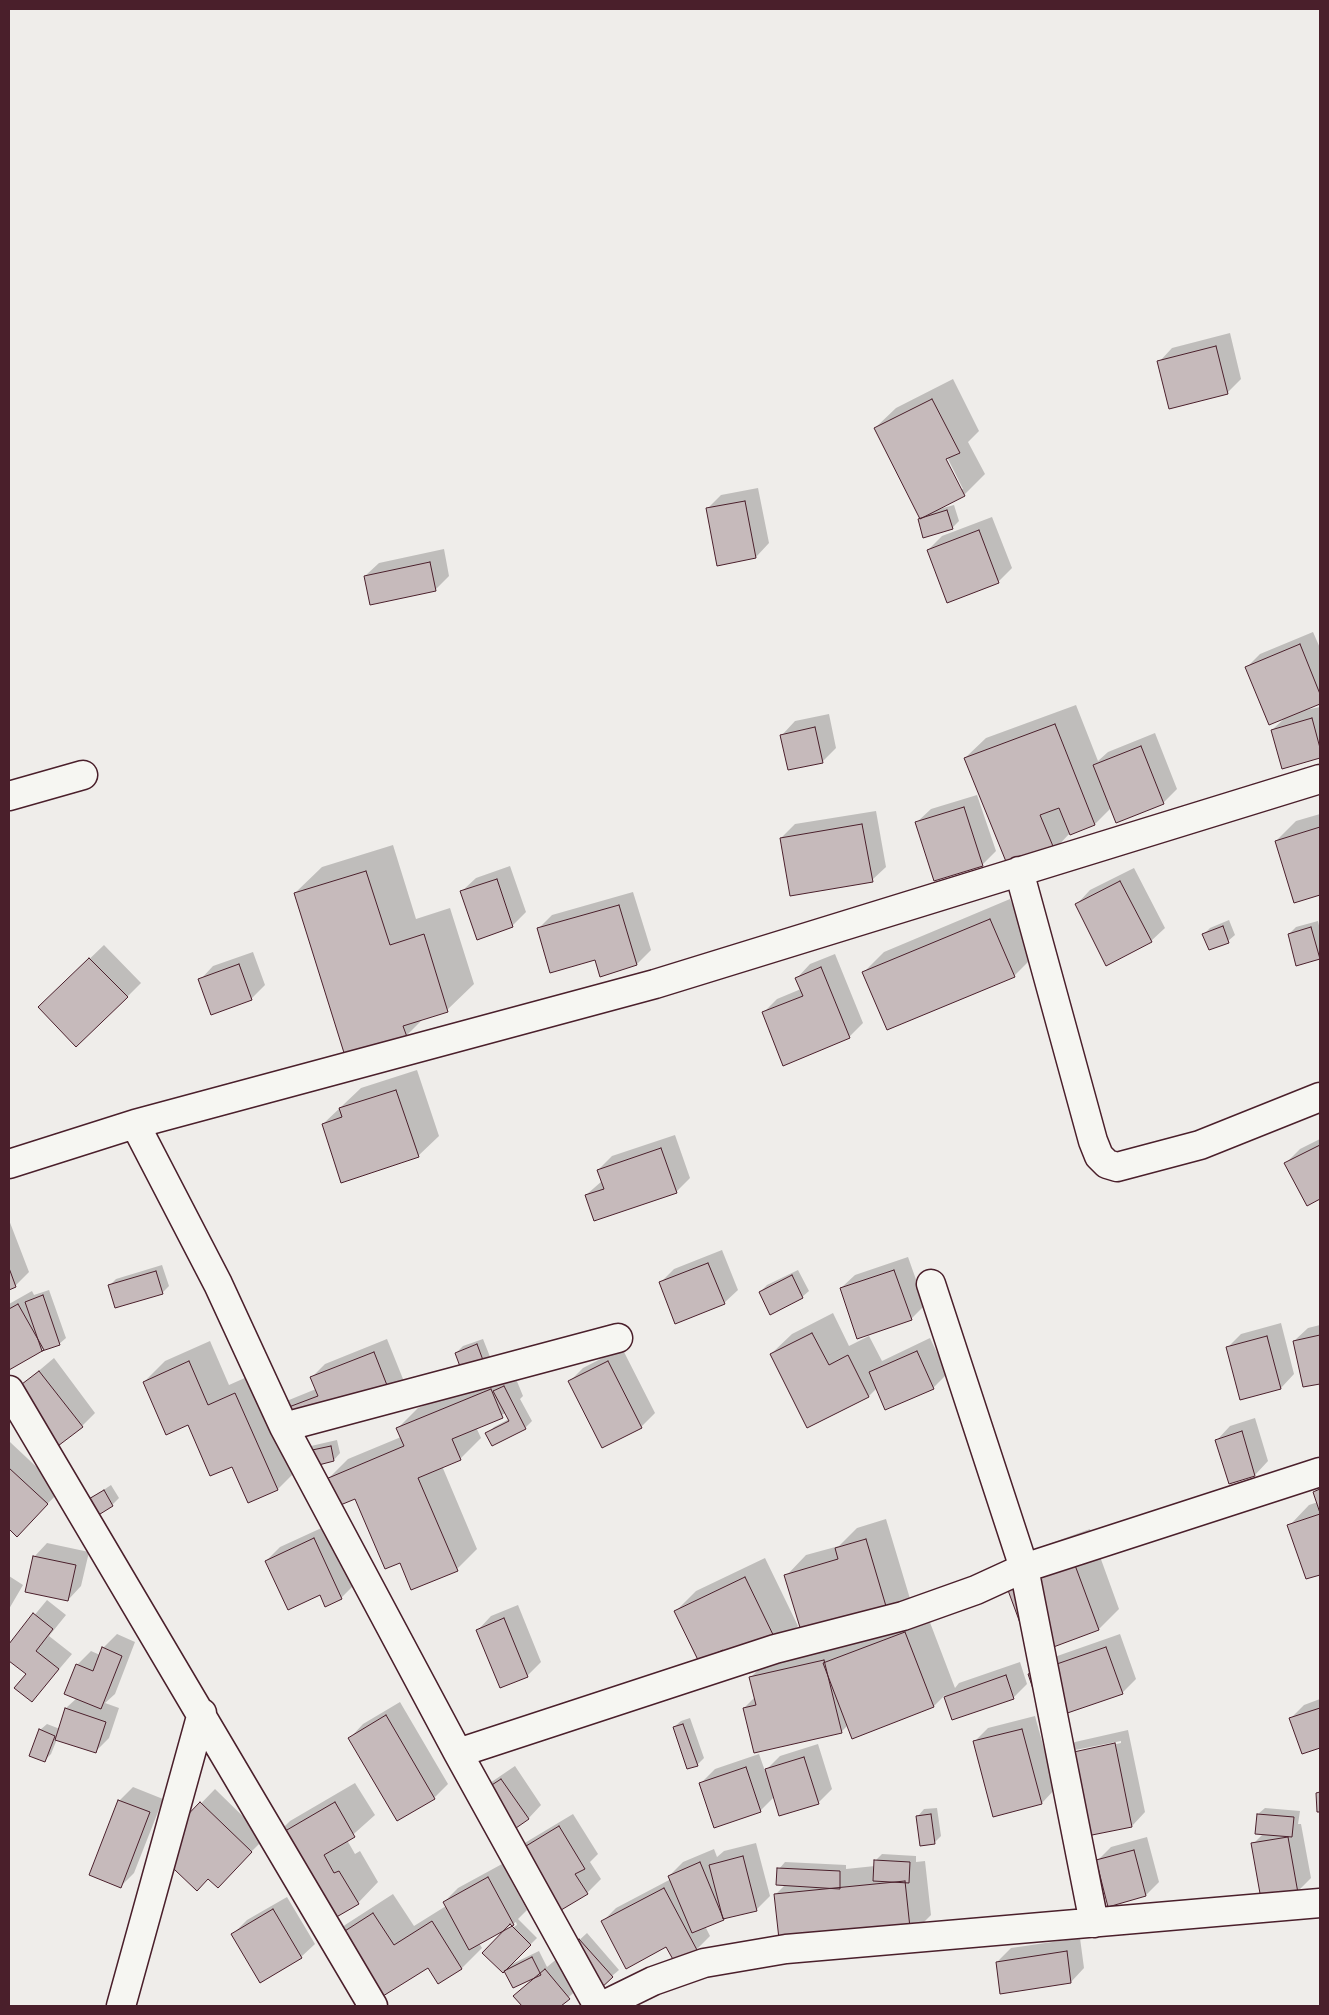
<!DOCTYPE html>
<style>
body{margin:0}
#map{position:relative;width:1329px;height:2015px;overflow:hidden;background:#efedea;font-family:"Comic Neue",sans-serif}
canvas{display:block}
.frame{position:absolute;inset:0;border:10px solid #4a1f2b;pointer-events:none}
</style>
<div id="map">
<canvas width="1329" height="2015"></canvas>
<div class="frame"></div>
</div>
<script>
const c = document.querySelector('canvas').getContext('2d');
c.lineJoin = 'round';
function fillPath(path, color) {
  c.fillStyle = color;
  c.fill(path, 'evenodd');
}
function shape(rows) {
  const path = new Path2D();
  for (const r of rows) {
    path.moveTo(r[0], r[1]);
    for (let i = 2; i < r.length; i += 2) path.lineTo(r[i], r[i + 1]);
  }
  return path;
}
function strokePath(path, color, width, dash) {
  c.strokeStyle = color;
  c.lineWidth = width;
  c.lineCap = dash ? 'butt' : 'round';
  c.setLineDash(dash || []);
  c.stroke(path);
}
const shadow = shape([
 [1230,333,1241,379,1227,393,1159,362,1172,348],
 [953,379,979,431,968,442,985,474,964,495,939,509,954,505,959,521,952,528,921,518,875,428,896,408],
 [945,453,963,489,960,489,942,454],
 [758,488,769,543,756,557,707,509,721,495],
 [992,517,1012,568,998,582,928,550,942,536],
 [444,549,449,576,436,589,365,576,379,563],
 [1313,632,1320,648,1320,702,1300,711,1320,707,1320,757,1283,767,1272,730,1286,717,1247,667,1260,654],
 [1076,705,1098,761,1108,752,1155,733,1177,789,1163,803,1111,808,1095,824,1070,833,1054,850,965,758,986,738],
 [829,714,836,748,822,762,782,735,795,721],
 [977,795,996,851,982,865,917,822,931,809],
 [876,811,886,867,872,880,781,838,795,824],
 [1320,814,1320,894,1294,902,1276,841,1296,821],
 [393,845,416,919,450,908,474,984,447,1010,424,1018,406,1036,295,893,322,867],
 [510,866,526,912,512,926,462,891,476,878],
 [1134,868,1165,928,1151,941,1077,904,1090,890],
 [633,892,651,950,637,964,601,975,596,958,538,929,552,915],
 [1010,899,1034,956,1014,976,864,972,884,952],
 [1229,920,1235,935,1228,941,1204,934,1210,928],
 [1318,921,1320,930,1320,957,1297,964,1289,934,1296,927],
 [104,945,141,983,127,997,53,994],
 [253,952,265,985,251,999,200,980,213,966],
 [835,954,863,1023,849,1037,763,1013,777,999,801,989,797,978,810,964],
 [417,1070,439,1136,418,1156,323,1124,361,1088],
 [675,1135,690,1178,676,1192,586,1195,602,1181,598,1170,612,1156],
 [1320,1139,1320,1197,1307,1204,1286,1163,1300,1149],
 [9,1220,29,1272,15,1286,9,1288],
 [722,1250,738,1290,724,1303,660,1283,674,1269],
 [908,1257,925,1305,911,1319,841,1288,855,1275],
 [162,1265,169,1286,162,1293,109,1286,116,1279],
 [798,1270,809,1291,802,1297,760,1292,767,1285],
 [49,1290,66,1338,59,1344,43,1349,9,1369,9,1304,32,1291,34,1295],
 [833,1313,849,1346,869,1336,882,1361,930,1338,947,1374,933,1388,877,1388,869,1396,807,1427,771,1354,792,1334],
 [1281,1323,1294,1374,1281,1388,1227,1348,1241,1334],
 [1320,1325,1320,1382,1304,1386,1294,1341,1308,1328],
 [387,1339,405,1384,285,1440,298,1469,278,1489,249,1502,232,1465,144,1382,165,1361,210,1341,229,1385,256,1373,274,1414,289,1400,316,1389,312,1377,325,1364],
 [483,1339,496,1372,512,1369,523,1396,520,1399,532,1421,525,1428,487,1434,494,1427,509,1419,506,1413,476,1427,481,1438,460,1459,442,1466,477,1549,457,1569,400,1562,356,1498,328,1479,348,1459,401,1437,397,1429,418,1408,469,1387,456,1353,463,1346],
 [622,1348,655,1413,641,1427,569,1382,583,1368],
 [54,1358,95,1413,82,1426,9,1396],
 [1255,1418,1268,1461,1255,1475,1230,1482,1217,1440,1230,1426],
 [337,1440,340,1453,334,1460,305,1453,311,1446],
 [10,1442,61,1490,17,1535,9,1527],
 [111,1485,119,1498,112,1505,84,1503],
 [1320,1486,1320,1573,1307,1578,1289,1526,1309,1505,1318,1502,1314,1492],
 [886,1519,911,1602,857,1631,786,1576,806,1555,839,1546,857,1528],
 [328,1525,355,1584,341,1598,320,1593,266,1561,280,1547],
 [1090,1529,1119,1609,1099,1629,1041,1651,1024,1553],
 [47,1543,89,1552,81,1586,68,1600,34,1557],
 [765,1558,798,1626,778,1646,723,1649,675,1612,696,1591],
 [9,1576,23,1585,9,1609],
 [47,1600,66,1615,49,1636,72,1654,32,1701,27,1673,9,1659,9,1646],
 [518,1605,541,1662,528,1675,501,1686,478,1630,491,1616],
 [926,1612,955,1688,959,1683,1020,1662,1027,1684,1014,1697,953,1719,945,1695,934,1706,848,1725,841,1732,744,1708,755,1697,751,1677,771,1657],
 [117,1634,135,1642,115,1694,105,1703,119,1708,109,1738,95,1752,57,1739,51,1754,45,1760,40,1730,47,1724,60,1729,66,1708,77,1698,77,1665,91,1651,100,1655,103,1648],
 [1120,1634,1136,1679,1122,1693,1029,1674,1043,1661],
 [1320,1699,1320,1747,1302,1753,1291,1718,1304,1705],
 [400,1702,448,1784,434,1798,397,1820,350,1738,363,1724],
 [1035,1716,1055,1789,1042,1803,974,1742,988,1728],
 [690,1718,704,1758,697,1765,674,1727,681,1721],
 [1128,1730,1145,1812,1132,1826,1061,1755,1075,1742],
 [1121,1741,1121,1743,1075,1753,1075,1750],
 [818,1744,832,1789,818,1803,774,1797,760,1811,701,1783,715,1769,759,1754,765,1771,780,1756],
 [515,1766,541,1805,528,1819,477,1796,490,1783],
 [355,1783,375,1815,347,1840,355,1854,360,1851,378,1882,358,1903,270,1841,290,1821],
 [133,1787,163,1799,134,1873,120,1887,119,1801],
 [215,1789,265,1838,231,1872,208,1877,156,1850],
 [937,1808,941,1836,934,1843,918,1816,924,1809],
 [1265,1808,1300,1811,1298,1824,1301,1824,1311,1878,1297,1892,1253,1844,1263,1834,1258,1814],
 [573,1814,598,1854,590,1862,601,1879,587,1893,510,1858,523,1844],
 [1147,1837,1159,1882,1146,1895,1098,1860,1111,1847],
 [756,1843,770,1896,756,1910,723,1918,705,1926,710,1936,697,1949,667,1945,602,1922,616,1908,671,1879,669,1876,683,1862,714,1849,717,1857,724,1851],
 [882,1854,916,1856,916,1862,925,1861,931,1915,911,1935,776,1894,786,1884,779,1869,785,1862,846,1865,846,1869,875,1866,876,1860],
 [502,1864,527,1910,518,1919,537,1938,510,1965,539,1951,547,1967,559,1957,583,1984,559,2006,523,2006,515,1996,538,1974,513,1987,505,1970,505,1932,517,1925,516,1922,479,1943,482,1948,462,1968,439,1983,428,1966,325,1945,345,1925,393,1894,414,1926,446,1906,444,1902,458,1888],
 [287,1897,315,1944,301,1957,233,1934,247,1920],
 [587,1933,619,1970,612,1976,574,1945],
 [1080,1938,1084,1968,1071,1982,997,1962,1011,1948]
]);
const building = shape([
 [1216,346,1228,394,1169,409,1157,361,1216,346],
 [932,399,960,453,946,459,965,496,920,519,874,428,932,399],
 [745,501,756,558,717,566,706,508,745,501],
 [947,510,953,529,923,538,918,519,947,510],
 [979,530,999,583,947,603,927,550,979,530],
 [430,562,436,591,370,605,364,576,430,562],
 [1300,644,1320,694,1320,704,1269,725,1245,667,1300,644],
 [1312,718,1320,748,1320,758,1282,769,1271,730,1312,718],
 [1055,724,1095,825,1070,835,1059,808,1040,815,1055,851,1009,869,964,758,1055,724],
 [815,727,823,763,788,770,780,735,815,727],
 [1141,746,1164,804,1116,823,1093,765,1141,746],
 [964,807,983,866,934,881,915,822,964,807],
 [862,824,873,882,790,896,780,838,862,824],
 [1320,827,1320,895,1294,903,1275,841,1320,827],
 [366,871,390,945,424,934,448,1012,403,1026,407,1037,345,1056,294,893,366,871],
 [497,879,513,927,477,940,460,891,497,879],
 [1120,881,1152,942,1106,966,1075,904,1120,881],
 [619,905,637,965,600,977,595,960,550,973,537,928,619,905],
 [990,919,1015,977,887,1030,862,972,990,919],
 [1223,926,1229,943,1209,950,1202,934,1223,926],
 [1311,927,1320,959,1296,966,1288,934,1311,927],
 [89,958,128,997,76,1047,38,1007,89,958],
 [239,964,252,1000,211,1015,198,979,239,964],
 [821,967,850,1038,783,1066,762,1012,803,996,795,978,821,967],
 [396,1090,419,1157,341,1183,322,1124,342,1117,339,1108,396,1090],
 [1320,1145,1320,1199,1307,1206,1284,1163,1320,1145],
 [661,1148,677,1193,594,1221,585,1195,604,1189,597,1170,661,1148],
 [708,1263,725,1304,675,1324,659,1282,708,1263],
 [9,1268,16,1287,9,1290,9,1268],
 [894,1270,912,1320,857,1339,840,1288,894,1270],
 [156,1271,163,1294,115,1308,108,1285,156,1271],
 [792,1275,803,1298,770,1315,759,1292,792,1275],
 [43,1295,60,1345,42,1351,25,1302,43,1295],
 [18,1304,44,1350,9,1370,9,1309,18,1304],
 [812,1333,829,1365,848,1355,869,1397,807,1428,770,1354,812,1333],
 [1320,1335,1320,1384,1303,1387,1293,1341,1320,1335],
 [1267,1336,1281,1389,1240,1400,1226,1347,1267,1336],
 [477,1344,490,1379,468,1388,455,1353,477,1344],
 [917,1351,934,1389,885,1410,869,1372,917,1351],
 [374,1352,392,1398,273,1413,318,1396,310,1377,374,1352],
 [189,1361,208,1405,235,1393,278,1490,248,1503,232,1467,210,1476,188,1425,166,1435,143,1382,189,1361],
 [608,1361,642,1428,602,1448,568,1381,608,1361],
 [39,1371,83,1427,50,1452,9,1394,39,1371],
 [504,1386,526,1429,492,1446,485,1433,509,1421,493,1391,504,1386],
 [491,1389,503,1418,452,1439,461,1460,418,1478,458,1571,411,1590,400,1563,385,1569,355,1499,338,1506,326,1479,404,1446,396,1428,491,1389],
 [1242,1431,1255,1476,1229,1484,1215,1440,1242,1431],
 [331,1446,334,1461,307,1468,303,1452,331,1446],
 [9,1468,48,1504,17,1537,9,1529,9,1468],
 [1320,1489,1320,1513,1313,1492,1320,1489],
 [104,1490,113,1506,92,1519,82,1503,104,1490],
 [1320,1514,1320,1575,1306,1579,1287,1525,1320,1514],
 [314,1538,342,1599,325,1607,320,1595,288,1610,265,1561,314,1538],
 [866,1539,891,1623,802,1634,784,1575,838,1559,835,1548,866,1539],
 [1069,1549,1099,1630,1040,1652,1023,1631,1002,1574,1069,1549],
 [33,1556,76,1565,68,1601,25,1592,33,1556],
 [745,1577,779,1647,732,1670,723,1650,699,1662,674,1611,745,1577],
 [33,1613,53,1629,36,1651,59,1669,32,1702,14,1688,26,1674,9,1661,9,1644,33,1613],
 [504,1618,528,1677,500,1688,476,1630,504,1618],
 [905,1632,934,1707,852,1739,823,1663,905,1632],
 [102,1647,122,1656,101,1709,64,1694,76,1664,93,1671,102,1647],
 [1106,1647,1123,1694,1044,1721,1028,1674,1106,1647],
 [824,1660,842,1733,754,1753,743,1708,756,1705,749,1677,824,1660],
 [1006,1675,1014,1699,952,1720,944,1697,1006,1675],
 [65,1708,106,1722,96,1753,55,1740,65,1708],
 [1320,1708,1320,1748,1302,1754,1289,1718,1320,1708],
 [386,1715,435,1799,397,1821,348,1738,386,1715],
 [683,1724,698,1766,687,1769,673,1727,683,1724],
 [39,1729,55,1736,45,1762,29,1756,39,1729],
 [1022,1729,1042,1804,993,1817,973,1741,1022,1729],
 [1115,1743,1132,1827,1077,1838,1060,1755,1115,1743],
 [804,1757,819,1804,779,1816,765,1769,804,1757],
 [746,1767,761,1812,714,1828,699,1783,746,1767],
 [501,1779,529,1819,503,1837,475,1796,501,1779],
 [1320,1792,1320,1812,1317,1812,1316,1793,1320,1792],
 [118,1800,150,1812,121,1888,89,1875,118,1800],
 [200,1802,252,1852,218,1888,208,1879,197,1891,154,1850,200,1802],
 [335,1802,355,1837,324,1855,334,1873,339,1871,359,1904,333,1919,268,1841,335,1802],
 [931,1814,935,1844,920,1846,916,1816,931,1814],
 [1257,1814,1294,1817,1292,1837,1255,1834,1257,1814],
 [559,1826,585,1869,575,1874,588,1894,546,1919,508,1857,559,1826],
 [1288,1837,1298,1893,1261,1899,1251,1843,1288,1837],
 [1134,1850,1146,1896,1108,1907,1096,1860,1134,1850],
 [743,1856,757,1911,723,1919,709,1865,743,1856],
 [874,1860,910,1862,909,1883,873,1881,874,1860],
 [700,1862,724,1920,692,1933,668,1876,700,1862],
 [777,1868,840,1871,840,1889,776,1885,777,1868],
 [488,1877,514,1925,469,1950,443,1902,488,1877],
 [905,1881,911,1937,779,1939,774,1894,905,1881],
 [664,1888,697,1950,675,1963,666,1947,626,1969,601,1921,664,1888],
 [273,1909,302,1958,260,1983,231,1934,273,1909],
 [373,1913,394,1945,432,1921,462,1969,438,1984,428,1968,367,2006,323,1945,373,1913],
 [510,1924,531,1945,503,1973,482,1953,510,1924],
 [579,1939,613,1977,599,1990,565,1952,579,1939],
 [1067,1951,1071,1983,1000,1994,996,1962,1067,1951],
 [532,1957,541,1975,513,1988,504,1971,532,1957],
 [545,1969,570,1999,561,2006,522,2006,513,1996,545,1969]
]);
const minor = shape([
 [9,796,83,775],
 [1019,871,1093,1141,1099,1156,1107,1164,1117,1167,1200,1145,1320,1097],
 [135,1124,218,1284,284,1427,458,1753,598,2006],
 [9,1164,135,1124,655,984,1320,779],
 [931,1284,1024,1568,1094,1923],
 [9,1390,373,2006],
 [284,1427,618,1338],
 [458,1753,775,1649,903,1616,976,1590,1024,1568,1320,1472],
 [121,2006,202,1713],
 [602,2006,653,1981,704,1963,786,1949,1320,1903]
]);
fillPath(shadow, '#0003');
fillPath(building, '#c6babb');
strokePath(building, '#4a1f2b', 1);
strokePath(minor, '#4a1f2b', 31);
strokePath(minor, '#f6f6f2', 28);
</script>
